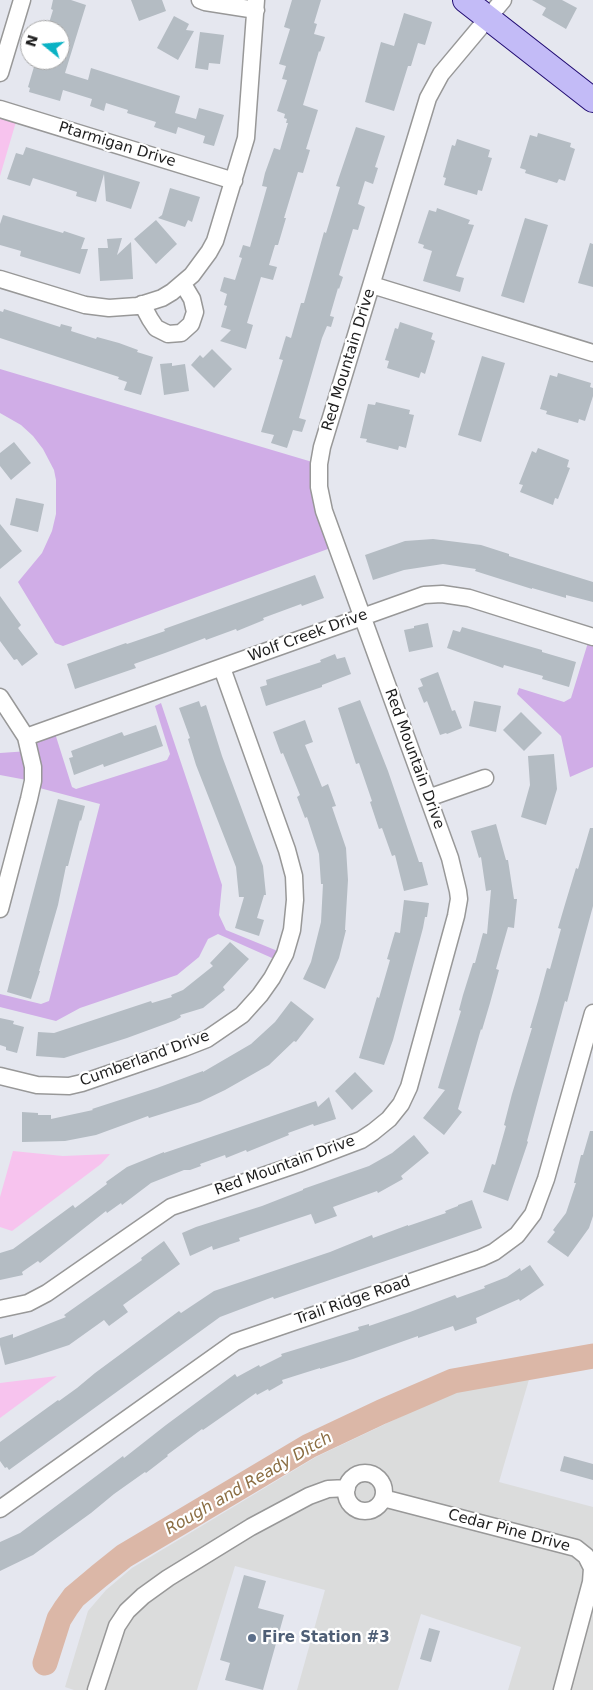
<!DOCTYPE html>
<style>
body{margin:0}
#map{position:relative;width:593px;height:1690px;overflow:hidden;background:#e5e7ef;font-family:"DejaVu Sans",sans-serif}
canvas{display:block}
.north{position:absolute;left:20px;top:20px;width:50px;height:50px;box-sizing:border-box;background:#fff;border:1px solid #a5a5a5;border-radius:50%;rotate:287deg;font-size:14px;font-weight:700;line-height:20px;text-align:center;color:#1e1e1e}
.north::after{content:'';display:block;margin:auto;width:18px;height:22px;background:#09b2c4;clip-path:polygon(50% 0,100% 100%,50% 72%,0 100%)}
</style>
<div id="map">
<canvas width="593" height="1690"></canvas>
<div class="north">N</div>
</div>
<script>
const c = document.querySelector('canvas').getContext('2d');
c.lineJoin = 'round';
function fillPath(path, color) {
  c.fillStyle = color;
  c.fill(path, 'evenodd');
}
function shape(rows) {
  const path = new Path2D();
  for (const r of rows) {
    if (r.length === 3) {
      path.moveTo(r[0] + r[2], r[1]);
      path.arc(r[0], r[1], r[2], 0, 2 * Math.PI);
      continue;
    }
    path.moveTo(r[0], r[1]);
    for (let i = 2; i < r.length; i += 2) path.lineTo(r[i], r[i + 1]);
  }
  return path;
}
function strokePath(path, color, width, dash) {
  c.strokeStyle = color;
  c.lineWidth = width;
  c.lineCap = dash ? 'butt' : 'round';
  c.setLineDash(dash || []);
  c.stroke(path);
}
function drawText(font, color, halo, rows, align = 'center') {
  c.font = font + ' "DejaVu Sans",sans-serif';
  c.lineWidth = 4.5;
  c.setLineDash([]);
  c.textBaseline = 'middle';
  c.strokeStyle = halo;
  c.fillStyle = color;
  for (const [text, x, y, turn = 0] of rows) {
    c.save();
    c.translate(x, y);
    c.rotate((+turn || 0) * Math.PI / 180);
    c.textAlign = isNaN(turn) ? turn : align;
    if (halo) c.strokeText(text, 0, 0);
    c.fillText(text, 0, 0);
    c.restore();
  }
}
const residential = shape([
 [530,1376,499,1482,593,1507,593,1690,508,1690,521,1647,421,1614,398,1690,297,1690,325,1590,235,1566,197,1690,74,1690,65,1687,88,1611,106,1590,132,1568,316,1457,457,1390]
]);
const grass = shape([
 [0,369,319,464,336,546,63,646,55,643,18,582,42,553,52,531,56,514,56,480,54,470,43,449,33,436,21,425,0,413],
 [590,636,593,637,593,767,570,777,561,736,517,694,519,688,564,702,571,698],
 [161,703,222,885,219,915,226,930,285,954,281,962,218,934,208,939,199,957,177,975,80,1008,56,1021,0,1007,0,994,41,1004,49,1001,100,804,32,786,32,781,0,775,0,753,29,751,26,737,53,727,72,787,76,789,167,760,170,754,155,706]
]);
const park = shape([
 [0,109,18,115,0,176],
 [13,1151,63,1156,110,1154,101,1164,12,1231,0,1227,0,1197],
 [57,1376,0,1418,0,1383]
]);
const river = shape([
 [45,1663,59,1619,66,1608,74,1597,99,1576,124,1556,309,1446,381,1412,453,1381,593,1356]
]);
const building = shape([
 [53,0,71,0,86,5,65,73,88,80,91,68,180,96,175,113,196,119,199,108,224,115,214,146,203,143,205,136,178,127,176,134,154,127,156,122,127,113,128,110,106,103,104,111,90,106,92,99,63,90,60,101,29,92,30,88,28,87,36,60,60,60,60,26,49,23,53,10,51,9],
 [131,0,162,0,166,11,139,21],
 [292,0,321,0,314,23,317,24,314,34,325,37,320,52,319,51,303,105,318,110,306,149,310,150,303,173,298,172,284,218,286,218,278,245,275,245,269,265,277,267,273,280,261,277,247,323,253,325,246,349,220,341,231,330,221,327,227,306,224,305,227,294,220,291,224,277,235,280,242,258,239,257,243,245,250,247,267,187,262,186,265,173,274,148,280,150,288,123,286,123,287,119,284,118,285,114,277,111,287,80,282,79,286,66,279,64,290,29,284,27],
 [532,0,562,0,577,8,566,29,542,15,546,8],
 [404,13,432,22,425,45,418,43,411,66,408,66,394,111,365,102,381,42,394,46],
 [174,16,189,24,186,30,194,31,178,60,157,48],
 [200,32,224,35,220,64,209,63,208,70,195,68],
 [356,127,385,136,375,167,378,168,373,184,365,181,358,204,365,207,358,230,353,229,339,275,343,277,339,289,338,288,331,312,330,316,334,317,331,327,327,326,322,338,299,418,306,420,302,432,293,430,287,448,271,443,274,435,261,432,283,360,279,359,286,336,291,338,301,303,304,303,324,232,326,233,340,187,336,186],
 [538,133,571,143,570,147,575,149,565,181,559,179,557,183,525,173,526,170,520,168,530,135,537,137],
 [457,139,490,150,488,157,492,158,482,191,478,190,477,195,444,185,446,178,443,177,452,145,455,146],
 [26,147,140,182,131,209,106,201,104,174,96,202,76,196,77,192,33,178,30,186,7,179,16,153,23,155],
 [170,188,200,197,192,222,188,220,185,227,158,218,162,215],
 [437,208,470,220,468,224,474,225,456,276,464,278,460,292,423,281,432,251,423,248,424,245,418,243,429,210,436,212],
 [3,215,63,233,64,231,85,238,81,249,88,249,80,274,20,256,21,251,0,245,0,224],
 [525,218,548,225,524,303,501,296],
 [156,220,177,244,156,264,134,239],
 [122,238,117,255,131,242,133,279,100,281,98,248,108,248,107,239],
 [590,243,593,244,593,287,578,283],
 [4,309,60,327,61,324,72,327,71,331,96,339,97,337,119,343,138,350,137,352,153,357,141,395,124,390,127,382,118,379,119,377,0,338,0,311,3,312],
 [400,322,433,333,431,339,435,341,425,374,421,372,419,378,387,368,389,361,385,360,395,328,398,329],
 [212,349,232,369,214,388,191,365,200,355,203,358],
 [482,356,505,363,481,442,458,435],
 [172,363,172,366,185,364,189,391,164,395,160,364],
 [558,373,591,383,590,387,593,388,593,396,585,421,579,419,578,423,546,414,547,411,540,409,550,375,557,377],
 [376,402,410,410,409,414,414,415,406,448,399,446,398,450,366,442,367,439,360,438,368,404,375,405],
 [14,442,31,463,11,480,0,466,0,453],
 [538,448,569,460,567,467,570,468,558,499,555,498,553,505,520,492,523,485,519,484,532,451,536,453],
 [16,498,44,504,38,532,10,525],
 [0,524,22,551,0,569],
 [433,539,481,545,509,554,509,556,593,582,593,602,566,595,566,598,532,588,532,589,475,571,476,569,443,564,404,570,373,580,365,555,405,541],
 [315,575,324,598,302,606,301,604,263,618,264,620,237,631,236,629,206,640,205,638,165,653,134,664,136,668,75,689,67,664,126,643,127,644,165,631,164,629],
 [0,596,21,625,18,628,38,654,22,666,17,659,14,660,0,641],
 [428,623,433,647,409,652,404,630,414,628,414,626],
 [462,627,542,650,542,652,576,662,569,687,542,679,543,676,504,665,503,668,447,648,453,630,460,632],
 [335,654,337,659,345,657,351,674,322,685,322,687,266,706,260,687,267,685,266,680,321,662,320,660],
 [438,672,452,711,455,710,462,728,447,734,446,733,440,735,427,701,424,703,418,688,423,686,420,679],
 [360,700,388,771,419,862,422,862,428,885,404,891,395,855,392,856,382,828,379,829,370,802,372,801,359,763,356,764,338,708],
 [199,701,201,707,206,705,222,756,263,866,266,895,264,895,257,918,264,920,259,936,235,928,244,897,239,897,236,867,196,765,188,739,190,738,179,708],
 [474,701,501,706,496,732,469,726],
 [521,712,542,733,524,751,503,730],
 [305,720,313,742,305,745,322,787,328,784,336,806,332,807,346,848,348,880,345,930,346,930,339,958,325,989,303,979,311,962,321,922,323,884,321,884,319,854,307,817,305,818,297,797,300,795,283,753,281,754,273,732],
 [156,725,163,746,104,767,103,764,74,775,69,758,73,757,71,751,122,732,124,736],
 [554,754,557,789,546,825,521,817,530,785,528,756],
 [58,799,85,806,81,821,80,820,68,866,66,866,58,905,39,971,40,971,31,999,7,992],
 [496,824,506,860,508,860,514,899,517,899,514,928,508,927,496,969,499,970,490,1003,482,1030,481,1029,458,1109,462,1112,444,1135,423,1118,445,1090,438,1088,461,1011,459,1010,463,995,473,963,475,963,483,933,487,934,491,890,486,891,481,857,479,858,471,831],
 [590,828,593,828,593,906,567,1002,565,1001,527,1141,528,1142,508,1201,483,1192,492,1164,495,1165,506,1126,504,1125,512,1094,532,1028,530,1028,538,1001,547,968,550,969,561,929,558,928,566,901,576,868,578,869],
 [404,900,429,903,427,917,425,917,423,928,393,1040,384,1065,359,1058,377,997,379,998,390,960,387,959,395,932,400,933],
 [230,942,249,959,223,987,225,990,203,1008,180,1015,181,1017,176,1020,127,1038,64,1058,36,1056,38,1032,54,1033,151,1001,152,1003,172,997,171,995,183,990,213,966,210,963],
 [291,1001,314,1019,296,1042,294,1041,269,1065,225,1090,200,1102,149,1118,148,1116,96,1135,65,1141,22,1142,22,1112,38,1113,38,1115,51,1115,51,1119,93,1110,92,1109,157,1088,203,1071,203,1072,251,1044,275,1022],
 [0,1018,14,1021,13,1024,24,1027,17,1053,6,1050,6,1047,0,1045],
 [355,1072,373,1091,352,1110,335,1091],
 [329,1097,336,1119,314,1126,313,1124,288,1133,289,1135,247,1152,246,1150,226,1158,225,1155,200,1164,201,1166,190,1170,184,1170,151,1183,122,1205,121,1203,107,1213,106,1211,40,1263,38,1261,22,1272,23,1275,0,1280,0,1253,13,1249,73,1205,75,1208,107,1184,106,1182,127,1167,164,1152,164,1153,316,1101,318,1107],
 [590,1131,593,1131,593,1216,589,1228,568,1257,547,1242,555,1232,553,1230,566,1213,576,1183,574,1183,581,1155,583,1155],
 [414,1135,429,1153,401,1176,403,1179,378,1193,377,1191,333,1207,337,1216,315,1224,311,1214,239,1238,240,1241,213,1250,212,1246,190,1256,182,1233,196,1227,262,1206,303,1190,303,1189,369,1166,392,1153],
 [472,1200,482,1228,274,1299,273,1297,220,1317,9,1470,7,1467,5,1468,0,1461,0,1442,58,1400,59,1401,77,1388,95,1373,179,1311,181,1313,214,1291,330,1252,372,1235,373,1238,408,1225,408,1226,446,1213,445,1211,458,1206,458,1205],
 [164,1241,180,1264,123,1305,128,1312,109,1326,104,1320,69,1345,30,1358,5,1365,0,1345,0,1338,13,1334,13,1338,66,1317,64,1315,142,1260,141,1258],
 [530,1265,544,1285,520,1301,519,1299,476,1318,477,1323,455,1331,453,1326,418,1338,418,1336,353,1359,320,1369,320,1368,282,1380,283,1383,269,1391,268,1389,257,1395,256,1393,203,1430,202,1429,167,1455,168,1456,146,1473,145,1472,114,1494,91,1513,33,1555,0,1571,0,1542,20,1533,107,1468,123,1456,124,1458,166,1425,235,1374,237,1377,259,1365,260,1367,282,1356,281,1354,359,1330,358,1327,369,1324,369,1326,410,1312,455,1295,457,1298,485,1288,484,1286,507,1277,520,1268,521,1271],
 [564,1456,593,1464,593,1480,560,1471],
 [244,1575,266,1581,258,1608,284,1615,263,1690,225,1680,230,1663,220,1660],
 [429,1628,440,1631,431,1662,420,1659]
]);
const street = shape([
 [200,0,205,2,256,10],
 [0,73,22,0],
 [0,109,234,181],
 [0,279,85,305,109,308,137,306,162,298,172,292,192,275,209,252,215,241,246,138,256,0],
 [372,285,593,353],
 [142,304,150,319,156,328,168,334,181,333,191,324,195,312,192,299,183,284],
 [0,697,26,737,33,767,33,781,29,799,0,909],
 [26,737,424,595,442,594,469,598,593,637],
 [428,798,485,778],
 [0,1076,37,1085,69,1086,82,1083,184,1048,207,1039,242,1015,260,995,272,978,285,954,292,930,295,900,294,876,287,850,222,668],
 [0,1309,28,1303,47,1293,171,1207,298,1164,361,1140,373,1132,389,1119,401,1104,409,1087,456,916,459,899,458,891,450,858,324,511,319,487,319,464,322,447,428,98,441,74,503,0],
 [365,1492,19],
 [383,1498,576,1548,586,1556,592,1568,591,1582,562,1690],
 [0,1509,235,1342,481,1258,494,1252,517,1235,533,1214,546,1179,593,1013],
 [96,1690,117,1626,127,1611,143,1596,168,1578,251,1527,309,1496,328,1489,347,1488]
]);
const secondary = shape([
 [465,0,593,100]
]);
const markers = [
 [252,1638,5,"#5c6f8a"]
];
const streetNames = [
 ["Ptarmigan Drive",117,145,17],
 ["Red Mountain Drive",349,360,-73],
 ["Wolf Creek Drive",308,636,-20],
 ["Red Mountain Drive",414,759,70],
 ["Cumberland Drive",145,1059,-20],
 ["Red Mountain Drive",285,1166,-20],
 ["Trail Ridge Road",353,1301,-19],
 ["Cedar Pine Drive",509,1531,15]
];
const serviceNames = [
 ["Fire Station #3",262,1638]
];
const waterNames = [
 ["Rough and Ready Ditch",249,1484,-30]
];
fillPath(residential, '#dbdcdc');
fillPath(grass, '#d0ade7');
fillPath(park, '#f7c3ee');
strokePath(river, '#dbb7a7', 25);
fillPath(building, '#b4bcc3');
strokePath(street, '#989898', 19);
strokePath(secondary, '#1f0a71', 26);
strokePath(street, '#fff', 16);
strokePath(secondary, '#c3bbf7', 24);
for (const [x, y, r, color] of markers) {
  const dot = new Path2D();
  dot.arc(x, y, r, 0, 2 * Math.PI);
  c.fillStyle = color;
  c.fill(dot);
  strokePath(dot, '#fff', 2);
}
drawText('15px', '#1e1e1e', '#fff', streetNames);
drawText('bold 15px', '#4e5e75', '#fff', serviceNames, 'left');
drawText('italic 16px', '#8b6e43', '#fff', waterNames);
</script>
